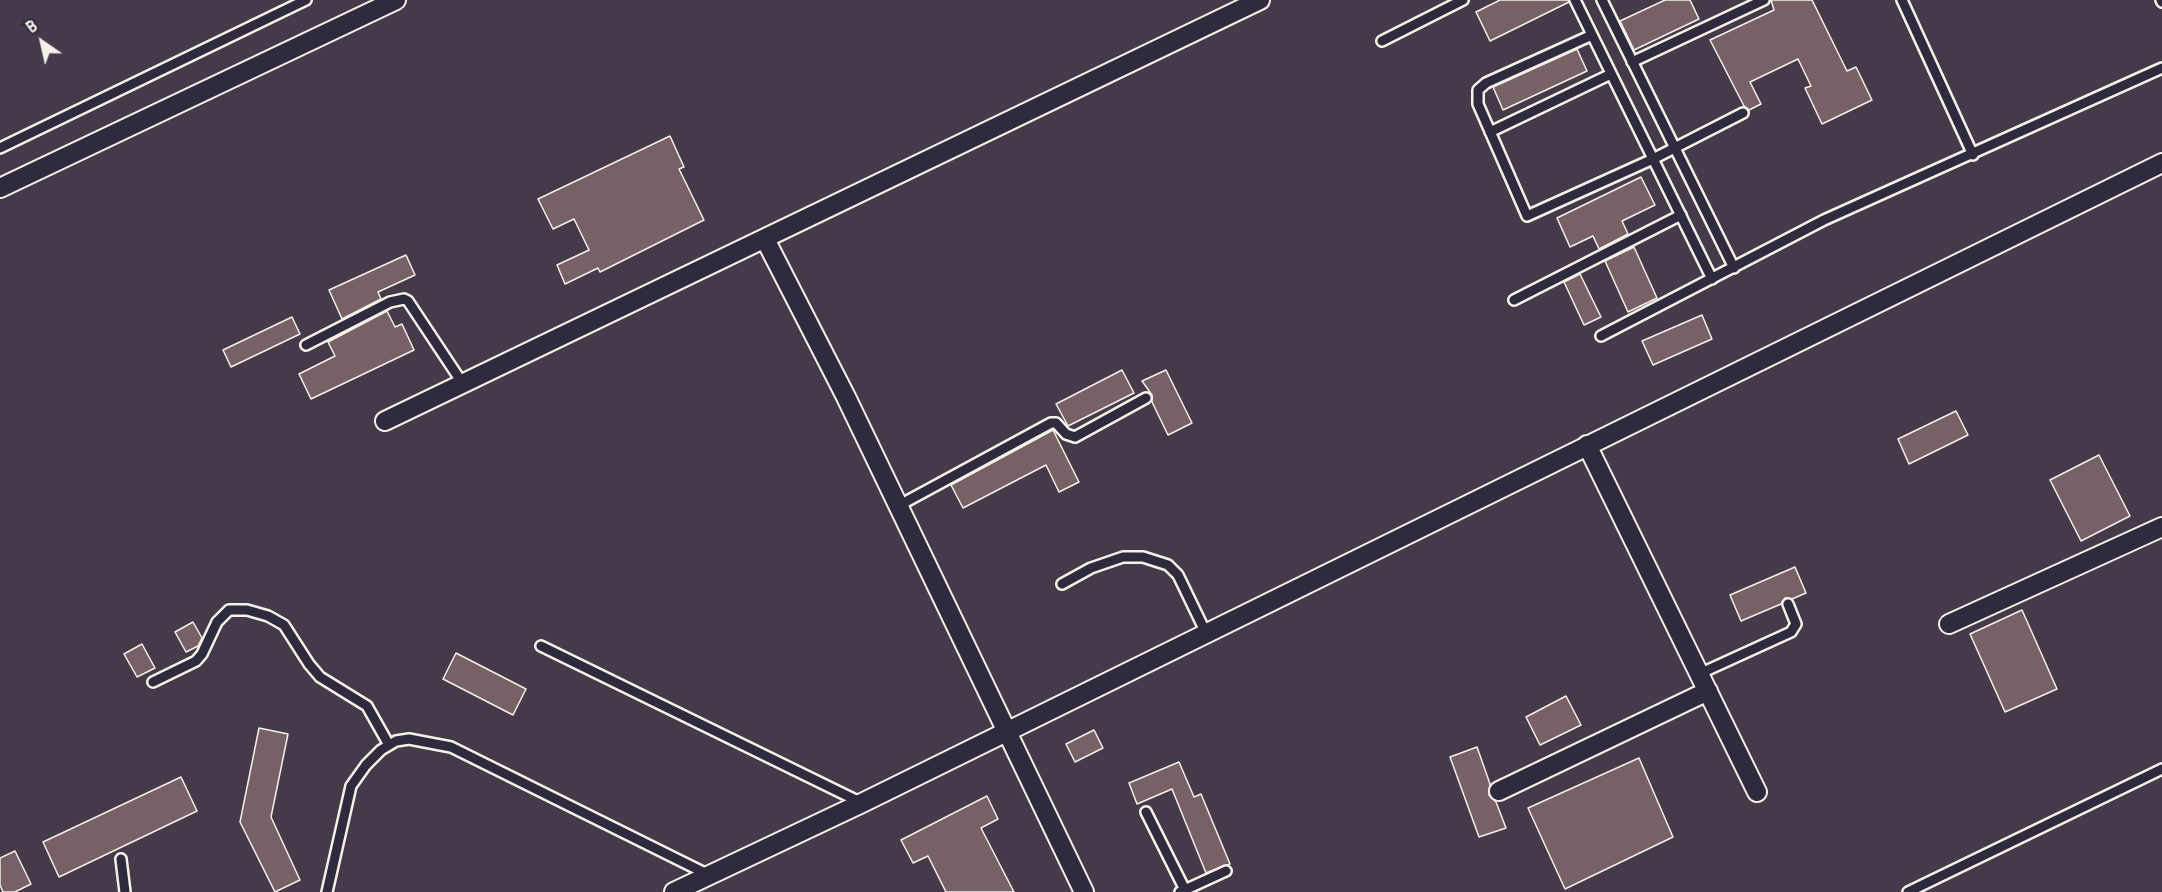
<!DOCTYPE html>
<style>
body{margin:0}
#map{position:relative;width:2162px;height:892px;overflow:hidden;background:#453a49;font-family:Pangolin,sans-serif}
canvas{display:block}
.north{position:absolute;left:12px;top:12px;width:60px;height:60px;-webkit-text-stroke:4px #2f2a3d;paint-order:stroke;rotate:326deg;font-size:16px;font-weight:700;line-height:24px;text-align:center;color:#f4f1e8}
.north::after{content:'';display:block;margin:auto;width:21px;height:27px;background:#f4f1e8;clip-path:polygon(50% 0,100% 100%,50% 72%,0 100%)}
</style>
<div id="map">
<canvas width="2162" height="892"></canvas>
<div class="north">B</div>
</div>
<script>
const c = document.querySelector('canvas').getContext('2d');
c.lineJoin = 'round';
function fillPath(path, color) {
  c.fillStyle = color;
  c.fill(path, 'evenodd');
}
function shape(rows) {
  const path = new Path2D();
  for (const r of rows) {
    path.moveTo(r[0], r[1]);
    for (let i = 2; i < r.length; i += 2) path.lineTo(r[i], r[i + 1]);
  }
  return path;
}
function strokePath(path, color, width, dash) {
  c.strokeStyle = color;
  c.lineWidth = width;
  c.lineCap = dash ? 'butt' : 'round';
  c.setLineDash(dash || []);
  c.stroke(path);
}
const building = shape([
 [1500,0,1568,0,1569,2,1490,41,1476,12,1500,0],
 [1665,0,1690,0,1699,19,1634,50,1620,21,1665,0],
 [1771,0,1812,0,1847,71,1856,67,1872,100,1822,124,1805,88,1811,86,1798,59,1750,82,1761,104,1749,110,1744,106,1710,40,1774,10,1771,0],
 [1577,49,1587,71,1503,110,1493,87,1577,49],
 [670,136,684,167,679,169,704,220,600,272,598,268,565,284,557,265,589,250,574,219,553,229,538,199,670,136],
 [1641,177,1655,205,1622,221,1628,234,1599,249,1593,236,1570,247,1557,218,1641,177],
 [1634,247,1657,298,1628,312,1605,261,1634,247],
 [406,255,415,275,378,292,381,299,342,319,329,290,406,255],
 [1580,274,1601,317,1584,325,1564,282,1580,274],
 [387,311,395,327,402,324,414,350,311,399,299,374,335,356,328,342,387,311],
 [1702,315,1712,339,1653,365,1642,341,1702,315],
 [292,317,300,334,231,367,223,350,292,317],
 [1122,370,1134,393,1068,426,1056,404,1122,370],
 [1166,370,1192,423,1168,435,1152,402,1152,395,1142,381,1166,370],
 [1956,411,1968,435,1909,464,1898,439,1956,411],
 [1053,430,1079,482,1059,492,1046,465,963,508,951,485,1053,430],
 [2099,455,2130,516,2081,541,2050,480,2099,455],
 [1795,567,1806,593,1792,599,1785,598,1781,604,1741,621,1730,595,1795,567],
 [2022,610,2057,689,2005,712,1970,634,2022,610],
 [193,622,202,638,198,646,186,652,175,632,193,622],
 [142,644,155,668,137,677,124,654,142,644],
 [456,653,526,689,513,715,443,679,456,653],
 [1566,696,1581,725,1540,745,1526,717,1566,696],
 [259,728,288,734,271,817,300,880,275,892,240,822,259,728],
 [1094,730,1103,748,1075,762,1066,744,1094,730],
 [1477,747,1490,784,1489,795,1496,802,1506,828,1479,837,1450,757,1477,747],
 [1639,758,1673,837,1565,889,1528,808,1639,758],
 [1179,762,1194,797,1201,794,1230,864,1206,873,1172,789,1137,804,1129,783,1179,762],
 [181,777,197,811,59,877,43,842,181,777],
 [987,796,998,819,981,828,1014,892,946,892,928,856,913,863,901,840,987,796],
 [15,851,31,884,15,892,3,892,0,885,0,858,15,851]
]);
const service = shape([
 [1575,0,1712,279],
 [1602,0,1734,268],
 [1902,0,1973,155],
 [2161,0,2162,2],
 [1592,35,1486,83,1478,90,1478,104,1527,216,1653,159,1743,113],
 [1382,41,1463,0],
 [1632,62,1764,0],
 [1490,132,1611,74],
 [0,148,306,0],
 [1514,300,1681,215],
 [1601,336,1824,220,2162,68],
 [306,345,390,302,404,299,408,301,463,384],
 [898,506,1051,423,1056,423,1066,434,1075,437,1146,398],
 [1062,584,1091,568,1123,557,1143,557,1168,565,1178,575,1206,633],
 [541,646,862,803],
 [1699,674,1791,632,1796,624,1788,604],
 [153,682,196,661,202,654,217,622,229,610,247,610,268,616,284,625,309,664,320,677,367,706,389,745],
 [1146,812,1185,890],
 [121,859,125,892],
 [327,892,351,786,366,765,381,750,396,741,409,739,451,747,709,875],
 [1180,892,1226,871],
 [1908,892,2162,769]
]);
const minor = shape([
 [0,188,396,0],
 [765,239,846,397,1084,892],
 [385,421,1260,0],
 [1587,445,1757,792],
 [1949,624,2162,527],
 [1499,791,1708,691],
 [674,892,862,803,2162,163]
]);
fillPath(building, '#776166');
strokePath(building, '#f4f1e8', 1.5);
strokePath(service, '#f4f1e8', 14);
strokePath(minor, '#f4f1e8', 22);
strokePath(service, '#2f2a3d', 9);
strokePath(minor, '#2f2a3d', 18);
</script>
